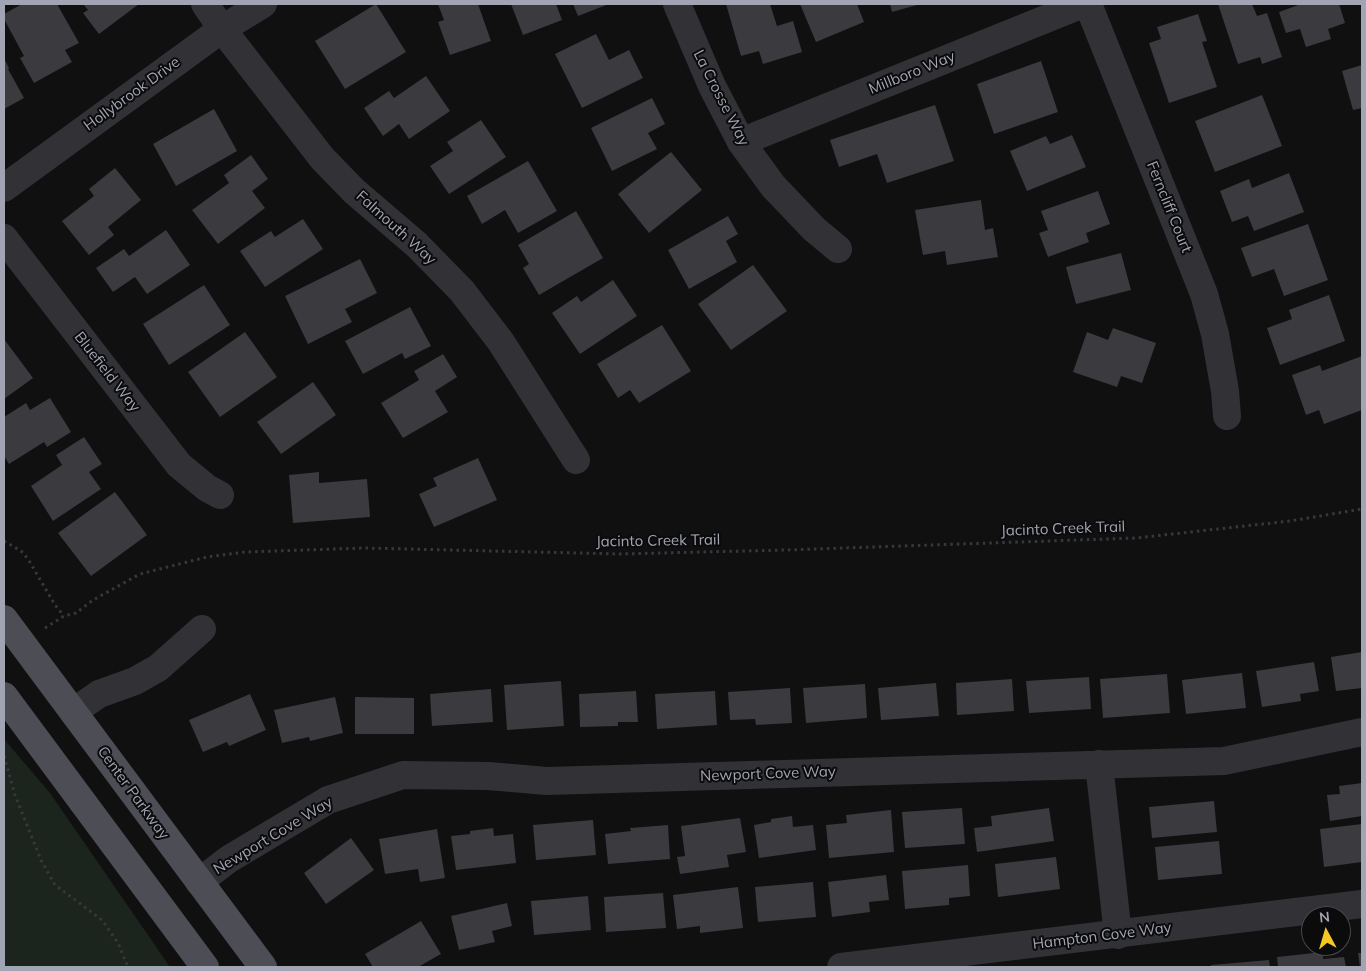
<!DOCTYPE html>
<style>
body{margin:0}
#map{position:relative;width:1366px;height:971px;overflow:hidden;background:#101011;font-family:Mulish,sans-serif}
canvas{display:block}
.frame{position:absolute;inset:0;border:5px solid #a1a4b3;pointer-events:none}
.north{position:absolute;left:1301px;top:906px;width:50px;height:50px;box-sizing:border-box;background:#0b0b0c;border:1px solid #47484f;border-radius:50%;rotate:354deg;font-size:14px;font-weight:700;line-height:20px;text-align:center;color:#a1a4b3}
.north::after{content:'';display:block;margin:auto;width:18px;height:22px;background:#f5c825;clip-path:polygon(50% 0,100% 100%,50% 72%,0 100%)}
</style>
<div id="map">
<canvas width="1366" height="971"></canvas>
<div class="frame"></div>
<div class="north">N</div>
</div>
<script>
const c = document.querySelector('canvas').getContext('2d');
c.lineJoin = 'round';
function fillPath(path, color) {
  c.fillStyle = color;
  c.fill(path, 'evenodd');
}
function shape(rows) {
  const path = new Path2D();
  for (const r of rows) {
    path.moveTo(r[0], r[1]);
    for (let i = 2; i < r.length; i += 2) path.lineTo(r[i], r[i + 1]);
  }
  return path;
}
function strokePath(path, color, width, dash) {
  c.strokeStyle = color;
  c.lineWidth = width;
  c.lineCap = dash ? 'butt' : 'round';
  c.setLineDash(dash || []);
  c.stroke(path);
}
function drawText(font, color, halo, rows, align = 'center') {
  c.font = font + ' Mulish,sans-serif';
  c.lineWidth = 4;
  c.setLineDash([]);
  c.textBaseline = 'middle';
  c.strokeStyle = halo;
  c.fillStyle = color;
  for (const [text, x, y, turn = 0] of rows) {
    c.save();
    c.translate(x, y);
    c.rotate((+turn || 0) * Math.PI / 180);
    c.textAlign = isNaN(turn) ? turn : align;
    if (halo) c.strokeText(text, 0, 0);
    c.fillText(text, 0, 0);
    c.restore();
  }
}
const green = shape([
 [4,739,50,793,170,967,4,967]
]);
const building = shape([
 [22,4,57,4,79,43,65,50,72,62,34,83,20,58,24,56,4,19,4,14],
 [83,4,139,4,99,34,83,13,88,10],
 [376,4,406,52,345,89,315,41],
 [438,4,478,4,491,41,450,55,438,22,444,20],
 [511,4,556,4,562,20,523,35],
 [573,4,609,4,578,16],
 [726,4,770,4,777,26,793,21,802,52,763,64,759,51,741,56],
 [800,4,857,4,864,22,816,42],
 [890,4,916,4,917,5,892,12],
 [1218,4,1252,4,1257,16,1267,13,1282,57,1262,64,1260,57,1238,64],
 [1301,4,1339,4,1345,23,1328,29,1331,39,1306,47,1300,29,1286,33,1279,12],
 [1198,14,1207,41,1202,42,1217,87,1169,103,1149,43,1161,39,1157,27],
 [596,34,609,60,629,50,643,78,582,108,555,54],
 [4,58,9,68,8,69,24,98,4,109],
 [1041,61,1058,112,994,134,977,84],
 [1362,65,1362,108,1353,110,1342,71],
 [426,76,450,111,409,139,399,124,383,136,364,108,389,91,394,98],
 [1262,95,1282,146,1215,172,1195,121],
 [652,98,665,124,648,133,657,149,612,171,591,128],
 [935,105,954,161,887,183,877,154,839,167,830,140],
 [214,109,237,151,176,186,153,144],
 [481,120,506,157,449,194,430,166,453,151,447,142],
 [1072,135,1086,167,1027,191,1010,151,1046,136,1050,144],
 [671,152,702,190,649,233,618,194],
 [251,155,268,179,252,191,265,208,218,244,192,210,229,183,224,175],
 [528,161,557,211,518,233,505,210,482,224,467,196],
 [115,168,141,200,108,227,114,235,89,255,62,221,94,196,89,189],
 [1289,173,1304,212,1254,231,1248,216,1232,222,1220,191,1249,179,1252,188],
 [1098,191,1110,224,1086,233,1089,242,1048,257,1039,233,1048,230,1041,211],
 [981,200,985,230,993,228,998,257,947,265,945,251,923,255,915,210],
 [576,211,603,258,539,295,523,268,529,264,518,245],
 [728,216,738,234,726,241,737,262,689,289,668,250],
 [303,219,323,249,265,287,240,251,271,231,275,237],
 [1308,224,1328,280,1284,296,1274,269,1252,277,1241,248],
 [166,230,190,265,147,294,135,277,113,292,96,268,124,249,129,256],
 [1121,253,1131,290,1076,304,1066,267],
 [360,259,377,293,345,309,352,322,308,344,285,296],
 [753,265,787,311,731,350,698,304],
 [613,280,637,316,580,354,552,313,577,296,581,302],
 [204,285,230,325,169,365,143,324],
 [1329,295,1345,341,1280,365,1267,328,1292,319,1289,310],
 [410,307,431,346,405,359,402,353,363,374,345,341],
 [662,325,691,371,639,403,630,390,618,398,597,364],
 [1113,328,1156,343,1142,383,1121,376,1117,387,1073,372,1087,332,1108,340],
 [245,332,277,377,220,417,188,372],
 [4,339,33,378,4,399],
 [443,354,457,377,435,391,448,412,403,438,381,403,419,380,414,371],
 [1362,356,1362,410,1324,424,1319,410,1306,415,1292,375,1320,365,1322,371],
 [313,382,336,415,281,454,257,422],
 [50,398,71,432,47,447,44,442,9,464,4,456,4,417,26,403,30,410],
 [84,437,102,464,89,472,101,489,53,521,31,486,62,465,56,455],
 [478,458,497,500,434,527,419,494,437,486,433,478],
 [319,472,319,483,367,479,370,517,293,523,289,475],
 [115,492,147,535,91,576,58,533],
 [1362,652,1362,688,1336,691,1331,657],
 [1314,662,1319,691,1300,694,1301,701,1262,707,1256,671],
 [1242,673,1246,708,1186,714,1182,680],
 [1167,674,1170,713,1103,718,1100,679],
 [1089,677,1091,709,1029,713,1026,681],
 [1012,679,1014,711,957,715,956,683],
 [561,681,564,726,507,730,504,685],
 [936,683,939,716,881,720,878,688],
 [865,684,867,718,806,723,803,688],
 [790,688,792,723,756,725,755,719,730,720,728,692],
 [491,689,493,722,432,726,430,694],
 [636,691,638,722,618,722,618,726,580,727,579,694],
 [715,691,717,725,657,729,655,694],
 [250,694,266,730,229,746,227,742,203,752,189,720],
 [335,697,343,733,310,741,309,737,282,743,274,710],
 [355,697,414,698,414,734,355,734],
 [1362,783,1362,816,1330,821,1327,795,1340,794,1339,786],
 [1214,801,1217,832,1152,838,1149,807],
 [962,808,965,844,905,848,902,812],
 [1049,808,1054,841,977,852,974,828,992,826,991,816],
 [891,810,894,852,829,858,826,825,847,823,846,815],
 [792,816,793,827,813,825,816,850,759,858,754,825,771,822,771,819],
 [740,818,746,852,727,855,729,867,680,874,677,857,685,856,681,826],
 [593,820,596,855,536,860,533,825],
 [1362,824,1362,862,1324,867,1320,829],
 [668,825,670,859,608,864,605,834,631,831,630,828],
 [493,828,494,836,513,834,516,863,456,870,451,836,470,834,470,831],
 [437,829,445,878,420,882,418,869,385,874,379,839],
 [351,838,374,870,326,904,304,873],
 [1219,841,1222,874,1158,880,1155,847],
 [1056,857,1060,889,998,897,995,864],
 [968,865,970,896,949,898,949,905,905,909,902,871],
 [886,875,889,900,869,902,870,912,832,917,828,882],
 [813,882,816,917,758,922,755,887],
 [738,887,743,928,700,933,700,926,677,929,673,895],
 [663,893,666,928,606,932,604,897],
 [588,896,591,930,534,935,531,901],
 [507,903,512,926,492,931,495,942,459,950,451,916],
 [421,921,441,954,418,967,373,967,365,954],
 [1323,952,1323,959,1344,957,1346,967,1278,967,1277,957],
 [1358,953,1362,953,1362,967,1360,967],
 [1269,960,1270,967,1211,967,1211,965]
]);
const path = shape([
 [4,541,21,551,28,559,55,605,64,616],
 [45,628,64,616,76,613,93,600,140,574,207,557,245,552,365,548,620,554,786,550,1136,538,1290,521,1362,509],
 [4,756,15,795,41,860,55,885,102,920,118,943,128,967]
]);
const minor = shape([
 [205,4,222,29,322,158,354,191,417,245,462,291,501,342,576,460],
 [677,4,712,86,741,142,773,186,814,229,838,249],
 [1088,4,1204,294,1215,334,1225,391,1227,416],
 [741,142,1083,4],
 [4,188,222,29,263,4],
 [4,238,179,465,207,488,220,495],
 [73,712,99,694,135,681,158,668,202,629],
 [1099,764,1118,935],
 [199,882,229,859,328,800,403,775,488,776,547,781,1224,761,1362,732],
 [841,967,1362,904]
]);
const major = shape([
 [4,619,263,967],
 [4,696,205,967]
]);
const streetNames = [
 ["Millboro Way",912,73,-22],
 ["Hollybrook Drive",132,94,-36],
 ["La Crosse Way",721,98,63],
 ["Ferncliff Court",1169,207,68],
 ["Falmouth Way",396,228,42],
 ["Bluefield Way",107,372,52],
 ["Jacinto Creek Trail",1063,529,-2],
 ["Jacinto Creek Trail",658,541,-1],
 ["Newport Cove Way",768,774,-2],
 ["Center Parkway",133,793,54],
 ["Newport Cove Way",273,836,-31],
 ["Hampton Cove Way",1102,936,-7]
];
fillPath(green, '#1c241e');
fillPath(building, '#3a3a3f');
strokePath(path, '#37383d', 3, [2.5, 4]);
strokePath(minor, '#313136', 28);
strokePath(major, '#4d4e55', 28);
drawText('15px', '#a1a4b3', '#0b0b0c', streetNames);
</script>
